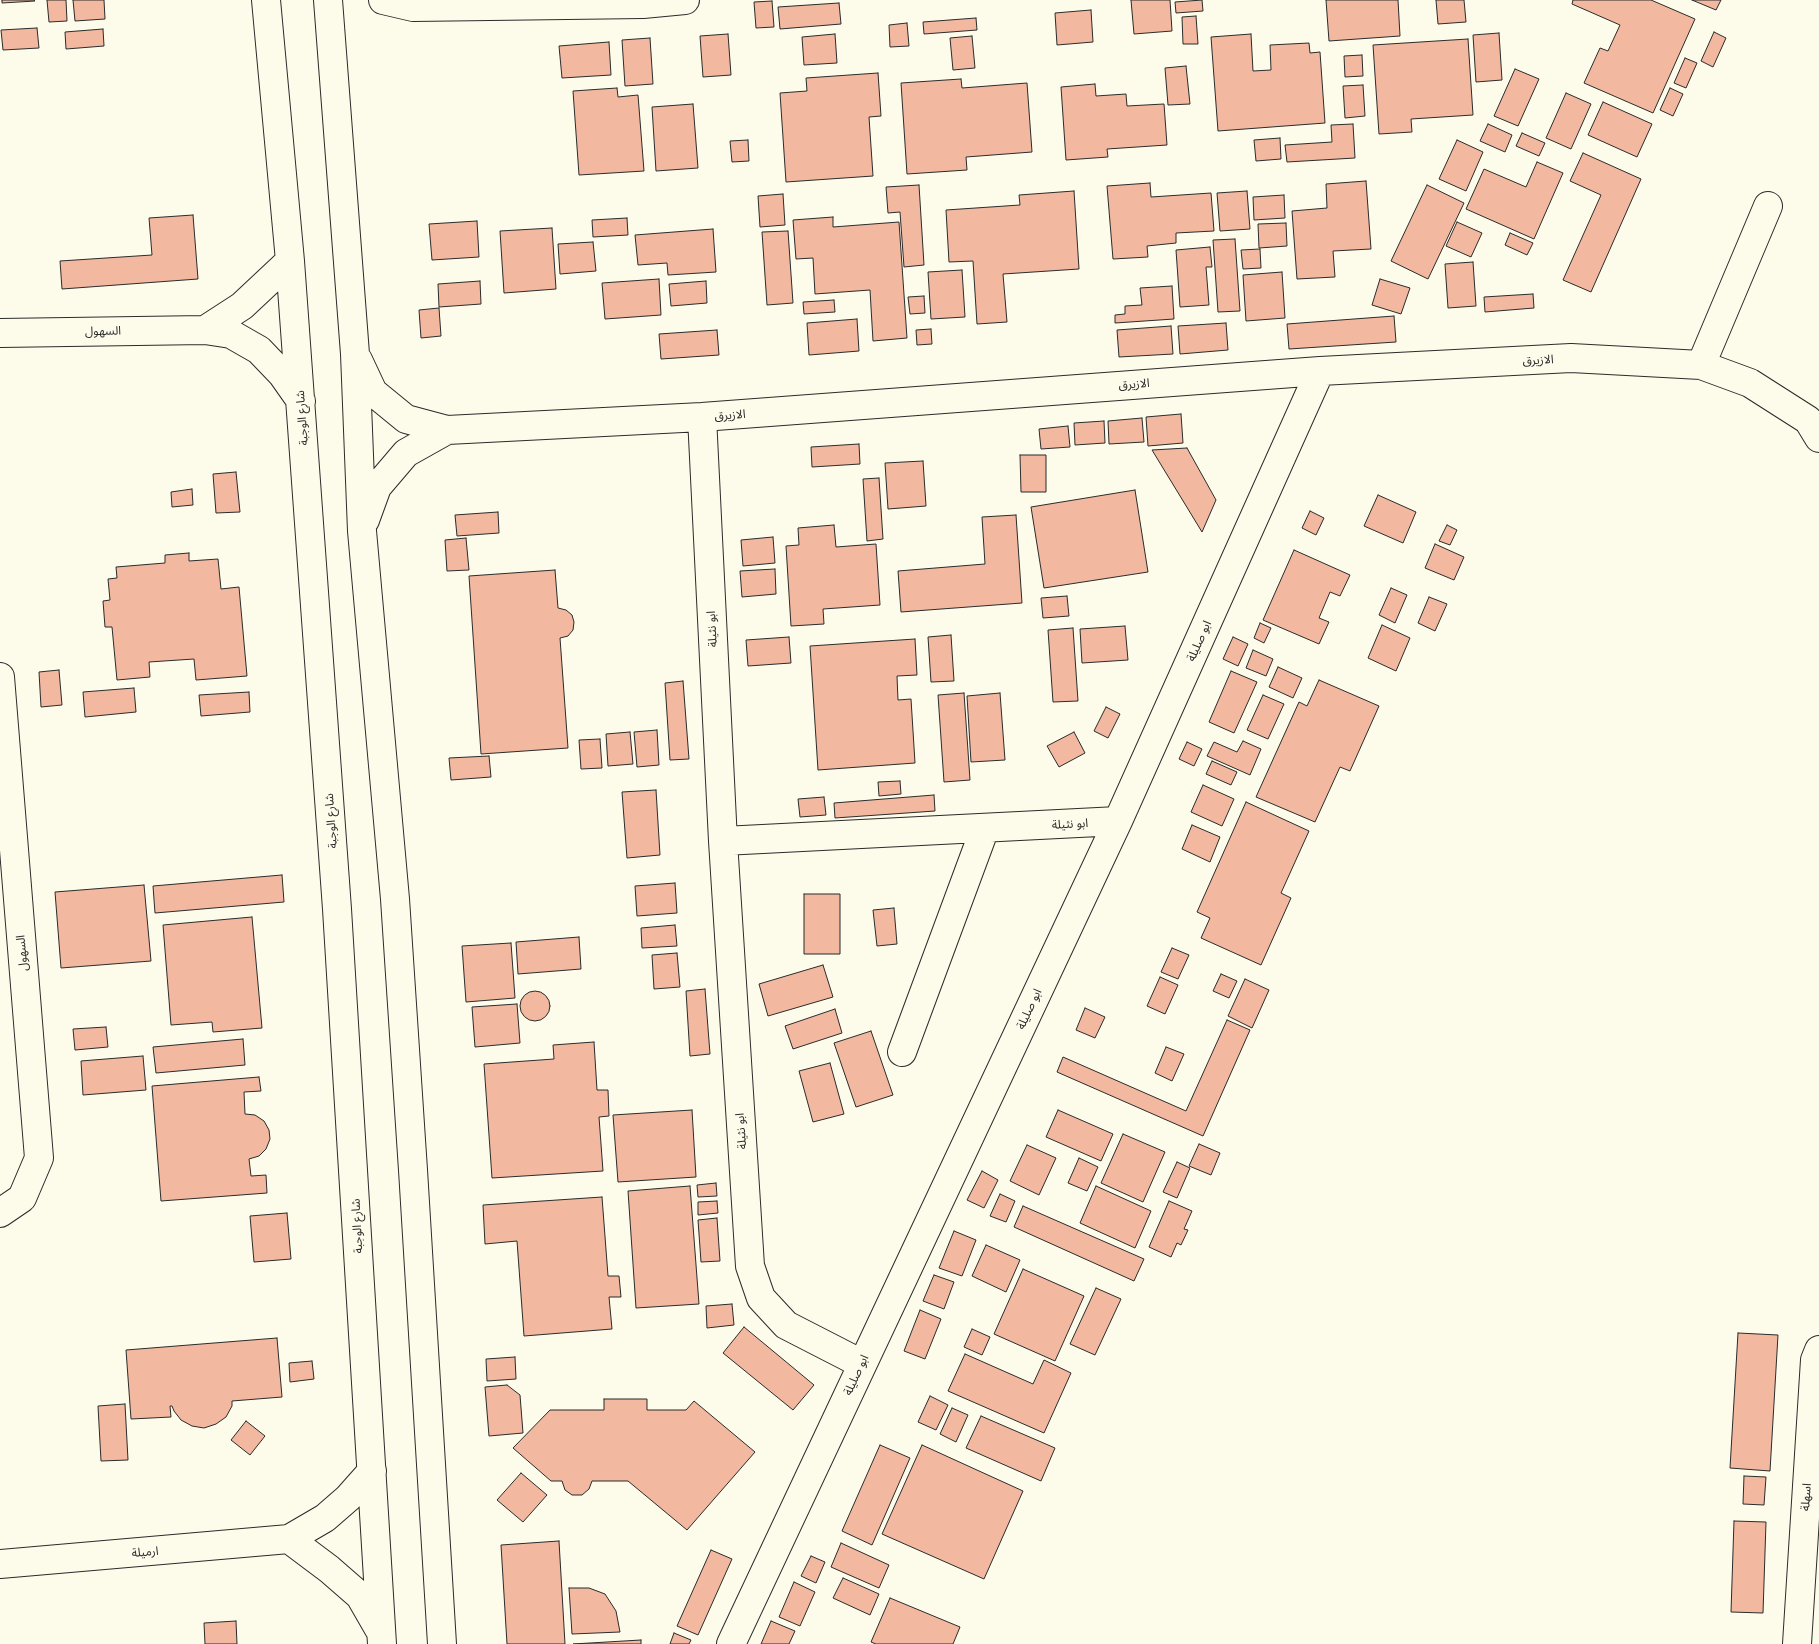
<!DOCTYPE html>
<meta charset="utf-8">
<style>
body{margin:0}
canvas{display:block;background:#fdfbea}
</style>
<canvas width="1819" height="1644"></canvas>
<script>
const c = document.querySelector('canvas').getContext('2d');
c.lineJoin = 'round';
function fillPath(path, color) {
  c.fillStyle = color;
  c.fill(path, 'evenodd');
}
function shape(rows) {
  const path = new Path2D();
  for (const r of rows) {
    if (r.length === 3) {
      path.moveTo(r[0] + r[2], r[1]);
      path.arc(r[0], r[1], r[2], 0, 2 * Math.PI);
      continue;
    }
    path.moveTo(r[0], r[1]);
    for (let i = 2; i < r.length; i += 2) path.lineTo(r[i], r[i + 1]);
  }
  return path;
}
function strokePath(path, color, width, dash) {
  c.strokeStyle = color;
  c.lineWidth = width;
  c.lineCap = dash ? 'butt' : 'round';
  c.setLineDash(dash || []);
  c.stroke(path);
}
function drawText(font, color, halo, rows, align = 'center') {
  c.font = font + ' Lato,"Noto Sans Arabic",sans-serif';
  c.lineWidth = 4;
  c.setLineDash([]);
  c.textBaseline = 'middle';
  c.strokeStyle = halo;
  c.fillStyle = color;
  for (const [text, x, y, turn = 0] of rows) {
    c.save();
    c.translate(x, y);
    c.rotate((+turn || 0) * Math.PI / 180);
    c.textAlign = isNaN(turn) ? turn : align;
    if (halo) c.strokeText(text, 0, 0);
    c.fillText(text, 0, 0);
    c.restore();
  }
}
const building = shape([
 [2,0,34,0,35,1,2,3,2,0],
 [47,0,66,0,67,21,49,22,47,0],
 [73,0,104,0,105,19,75,21,73,0],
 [1131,0,1170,0,1172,31,1134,34,1131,0],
 [1202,0,1203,11,1176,13,1175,2,1202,0],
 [1326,0,1398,0,1400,36,1329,41,1326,0],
 [1436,0,1464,0,1466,22,1438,24,1436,0],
 [1573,0,1651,0,1695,19,1653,113,1584,83,1600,48,1608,51,1620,25,1572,4,1573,0],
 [1692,0,1721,0,1716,10,1692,0],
 [772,1,774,27,756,28,754,2,772,1],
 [839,3,841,24,780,29,778,7,839,3],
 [1091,10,1093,42,1057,45,1055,13,1091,10],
 [1196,16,1198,44,1183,44,1182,17,1196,16],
 [976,18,977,30,924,34,923,22,976,18],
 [907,23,909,46,890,47,889,25,907,23],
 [37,28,39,48,3,50,1,30,37,28],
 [103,29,104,46,66,49,65,32,103,29],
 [1714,32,1726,38,1713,67,1701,61,1714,32],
 [1499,33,1502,80,1476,82,1473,35,1499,33],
 [728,34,731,75,703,77,700,36,728,34],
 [835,34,837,63,804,65,802,37,835,34],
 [1251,34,1253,71,1271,70,1270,45,1309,43,1310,53,1320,52,1325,123,1218,131,1211,37,1251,34],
 [972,36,975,68,953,70,950,38,972,36],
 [650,38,653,84,625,86,622,40,650,38],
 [1468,39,1473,115,1411,119,1412,132,1379,134,1373,45,1468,39],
 [609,42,611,75,562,78,559,46,609,42],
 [1362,55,1363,76,1345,77,1344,56,1362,55],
 [1685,58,1697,63,1686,88,1674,83,1685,58],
 [1186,66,1190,104,1168,105,1165,68,1186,66],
 [1515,69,1539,79,1518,126,1494,116,1515,69],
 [878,73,881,116,869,117,873,176,786,182,780,93,807,91,806,78,878,73],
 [961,79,962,88,1027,83,1032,152,966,157,967,170,907,174,901,83,961,79],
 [1095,84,1096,96,1126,94,1127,106,1164,104,1167,145,1107,149,1108,157,1066,160,1061,87,1095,84],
 [1363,85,1365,116,1345,118,1343,86,1363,85],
 [617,88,618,97,638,95,644,171,579,175,573,91,617,88],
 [1670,88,1683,94,1673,116,1660,110,1670,88],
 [1566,93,1591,104,1571,149,1546,138,1566,93],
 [1603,102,1652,124,1637,157,1588,135,1603,102],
 [693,104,698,168,656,171,652,107,693,104],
 [1353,124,1355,158,1287,162,1285,145,1332,142,1331,125,1353,124],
 [1488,124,1512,135,1505,152,1480,141,1488,124],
 [1522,133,1545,143,1539,156,1516,146,1522,133],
 [1280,138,1281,159,1256,161,1254,140,1280,138],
 [748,140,749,161,732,162,730,141,748,140],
 [1457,140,1483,152,1466,191,1439,179,1457,140],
 [1583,153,1641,179,1591,292,1563,280,1601,195,1570,181,1583,153],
 [1537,162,1563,173,1534,239,1466,209,1484,169,1526,187,1537,162],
 [1366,181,1371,249,1333,251,1335,277,1297,279,1292,211,1327,208,1326,184,1366,181],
 [1150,183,1151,197,1211,193,1214,231,1176,233,1176,243,1147,246,1148,257,1113,259,1107,186,1150,183],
 [919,185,924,265,904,267,900,212,888,213,886,187,919,185],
 [1427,185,1464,203,1428,279,1391,261,1427,185],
 [1074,191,1079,269,1003,274,1007,322,977,324,973,261,949,262,946,210,1020,205,1019,195,1074,191],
 [1247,191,1250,229,1220,231,1217,193,1247,191],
 [783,194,785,225,760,227,758,196,783,194],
 [1284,195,1285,218,1254,220,1253,197,1284,195],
 [193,215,198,279,62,289,60,261,152,255,149,218,193,215],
 [833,217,833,227,899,222,907,338,873,341,870,290,815,294,813,258,796,259,793,220,833,217],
 [627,218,628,235,593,237,592,220,627,218],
 [477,221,479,257,432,260,429,224,477,221],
 [1457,222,1482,233,1471,257,1446,246,1457,222],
 [1286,223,1287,246,1259,248,1258,224,1286,223],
 [552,228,556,289,504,293,500,231,552,228],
 [713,229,716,272,668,275,667,263,638,265,635,235,713,229],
 [788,231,793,303,767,305,762,232,788,231],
 [1510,233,1533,243,1527,255,1505,245,1510,233],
 [1235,239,1240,311,1218,312,1213,240,1235,239],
 [593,242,596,271,560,274,558,244,593,242],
 [1210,247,1212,267,1206,267,1209,305,1180,307,1176,250,1210,247],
 [1260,249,1261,268,1243,269,1241,250,1260,249],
 [1473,262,1476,306,1448,308,1445,264,1473,262],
 [962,270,965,317,931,319,928,272,962,270],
 [1282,272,1285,318,1246,321,1243,275,1282,272],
 [659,279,661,315,605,319,602,283,659,279],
 [1380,279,1410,288,1401,314,1372,305,1380,279],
 [480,281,481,304,439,307,438,284,480,281],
 [706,281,707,303,671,306,669,284,706,281],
 [1172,286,1174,319,1115,323,1115,315,1125,314,1125,306,1142,305,1140,288,1172,286],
 [1533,294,1534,308,1485,312,1484,297,1533,294],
 [924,296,925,313,910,314,908,297,924,296],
 [834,300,835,312,804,314,803,302,834,300],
 [439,308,441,336,421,338,419,310,439,308],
 [1394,316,1396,342,1289,349,1287,324,1394,316],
 [857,319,859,351,809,355,807,323,857,319],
 [1226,323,1228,350,1180,354,1178,326,1226,323],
 [1171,326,1173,354,1119,357,1117,330,1171,326],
 [931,329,932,344,917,345,916,330,931,329],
 [717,330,719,355,661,359,659,334,717,330],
 [1181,414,1183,443,1148,446,1146,417,1181,414],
 [1142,418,1144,442,1109,444,1108,421,1142,418],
 [1104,421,1105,443,1075,445,1074,423,1104,421],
 [1068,426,1070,447,1041,449,1039,429,1068,426],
 [859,444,860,464,812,467,811,447,859,444],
 [1187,448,1216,500,1202,532,1152,450,1187,448],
 [1020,455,1046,455,1046,492,1021,492,1020,455],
 [923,461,926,506,888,509,885,463,923,461],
 [236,472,240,512,216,513,213,474,236,472],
 [879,478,883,539,867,541,863,479,879,478],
 [192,489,193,505,172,507,171,492,192,489],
 [1135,490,1148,572,1044,588,1031,507,1135,490],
 [1378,495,1416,512,1403,543,1364,526,1378,495],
 [1310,511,1324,518,1316,535,1302,528,1310,511],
 [498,512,499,533,457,536,455,515,498,512],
 [1016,515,1022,603,901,612,898,571,985,564,982,517,1016,515],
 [834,525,836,547,876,544,880,605,823,609,824,624,791,626,786,546,799,545,798,528,834,525],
 [1447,525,1457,530,1450,545,1439,541,1447,525],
 [773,537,775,563,743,566,741,540,773,537],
 [466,538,469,570,447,571,445,540,466,538],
 [1435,544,1464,557,1454,580,1425,568,1435,544],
 [1294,550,1350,575,1340,596,1330,592,1319,618,1329,622,1319,644,1263,620,1294,550],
 [189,553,189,561,218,559,221,589,239,587,247,676,196,680,194,659,149,662,150,677,117,680,112,627,105,627,103,601,110,600,108,579,117,578,116,567,165,563,165,555,189,553],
 [775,569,776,594,742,597,740,571,775,569],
 [555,570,558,608,566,610,572,615,574,622,573,630,568,636,560,638,568,748,481,754,469,576,555,570],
 [1391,588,1407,595,1395,623,1379,615,1391,588],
 [1067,596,1069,616,1043,618,1041,598,1067,596],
 [1429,597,1447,604,1435,631,1418,623,1429,597],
 [1260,623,1271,628,1264,643,1254,638,1260,623],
 [1382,625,1410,638,1396,671,1368,658,1382,625],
 [1125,626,1128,660,1082,663,1080,629,1125,626],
 [1073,628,1078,701,1053,702,1048,630,1073,628],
 [951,635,954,681,931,682,928,637,951,635],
 [789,637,791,663,748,666,746,640,789,637],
 [1233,637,1248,644,1238,666,1223,659,1233,637],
 [915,639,917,675,897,676,898,700,911,699,915,763,818,770,810,646,915,639],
 [1253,650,1273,659,1266,676,1246,668,1253,650],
 [1278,667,1302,678,1293,698,1269,687,1278,667],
 [59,670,62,705,41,707,39,672,59,670],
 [1231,671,1257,682,1234,733,1209,722,1231,671],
 [1319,680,1379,706,1350,771,1340,767,1315,822,1256,797,1299,702,1307,706,1319,680],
 [683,681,689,759,670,760,665,683,683,681],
 [134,688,136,712,85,717,83,692,134,688],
 [249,692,250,712,201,716,199,695,249,692],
 [964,693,970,780,944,782,938,695,964,693],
 [1000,693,1005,760,971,762,967,696,1000,693],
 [1263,695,1284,704,1268,739,1247,730,1263,695],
 [1106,707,1120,714,1108,738,1094,731,1106,707],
 [657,730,659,765,637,767,634,732,657,730],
 [630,732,633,764,608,766,606,734,630,732],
 [1074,732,1085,753,1059,767,1047,746,1074,732],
 [600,739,602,768,581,769,579,740,600,739],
 [1243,741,1261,749,1250,775,1207,756,1214,742,1237,752,1243,741],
 [1187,742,1202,749,1194,766,1179,759,1187,742],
 [489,756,491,777,451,780,449,758,489,756],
 [1212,761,1237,772,1231,785,1206,774,1212,761],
 [900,781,901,794,879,796,878,782,900,781],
 [1203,785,1234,799,1222,826,1191,812,1203,785],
 [656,790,660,855,627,858,622,792,656,790],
 [934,795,935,811,835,818,834,803,934,795],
 [824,797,826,815,800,817,798,799,824,797],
 [1246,802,1309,831,1281,893,1291,898,1261,965,1201,938,1210,918,1197,912,1246,802],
 [1192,825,1220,837,1210,862,1182,849,1192,825],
 [282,875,284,902,155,913,153,886,282,875],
 [675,883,677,913,637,916,635,886,675,883],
 [144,885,151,961,61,968,55,892,144,885],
 [804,894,840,894,840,954,804,954,804,894],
 [894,908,897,944,877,946,873,910,894,908],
 [252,917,262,1028,213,1032,212,1022,171,1025,163,925,252,917],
 [675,925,677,946,642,948,641,928,675,925],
 [579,937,581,969,518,974,516,942,579,937],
 [511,943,515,998,466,1002,462,946,511,943],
 [1172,948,1189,955,1178,979,1161,972,1172,948],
 [677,953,680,987,654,989,652,955,677,953],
 [823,965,833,997,768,1016,759,984,823,965],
 [1221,974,1237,981,1229,998,1213,991,1221,974],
 [1160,977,1178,985,1165,1014,1147,1006,1160,977],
 [1245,979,1269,990,1252,1028,1228,1016,1245,979],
 [705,989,710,1054,690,1056,686,991,705,989],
 [535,1006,15],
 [517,1004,520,1043,475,1047,472,1007,517,1004],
 [1085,1008,1105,1017,1095,1038,1076,1030,1085,1008],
 [835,1009,842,1033,793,1049,785,1026,835,1009],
 [1227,1020,1250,1030,1203,1136,1057,1072,1063,1057,1186,1111,1227,1020],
 [106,1027,108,1047,75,1050,73,1029,106,1027],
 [871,1031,893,1095,856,1107,834,1043,871,1031],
 [243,1039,245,1065,156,1073,153,1047,243,1039],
 [594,1042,597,1090,608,1090,609,1116,599,1117,603,1171,492,1178,484,1064,554,1059,553,1045,594,1042],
 [1166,1047,1184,1054,1172,1081,1155,1073,1166,1047],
 [143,1056,146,1090,83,1095,81,1061,143,1056],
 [830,1063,844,1114,813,1122,799,1071,830,1063],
 [259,1077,261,1091,244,1092,245,1114,255,1115,264,1121,269,1130,270,1139,266,1149,259,1156,249,1159,251,1176,266,1175,267,1193,161,1201,152,1086,259,1077],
 [692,1110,696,1177,618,1182,613,1115,692,1110],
 [1058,1110,1113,1134,1101,1161,1046,1137,1058,1110],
 [1123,1134,1165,1152,1143,1202,1101,1183,1123,1134],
 [1199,1144,1220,1153,1211,1175,1189,1166,1199,1144],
 [1027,1145,1056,1158,1039,1195,1010,1181,1027,1145],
 [1079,1158,1098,1167,1087,1191,1068,1183,1079,1158],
 [1177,1162,1190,1168,1177,1198,1163,1192,1177,1162],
 [982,1171,998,1180,984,1208,967,1200,982,1171],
 [716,1183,717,1196,698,1197,697,1185,716,1183],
 [690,1186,699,1304,636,1308,628,1191,690,1186],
 [1096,1186,1151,1211,1135,1248,1080,1223,1096,1186],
 [1000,1194,1015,1201,1006,1222,990,1216,1000,1194],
 [602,1197,608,1276,619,1276,621,1297,609,1297,612,1329,524,1336,517,1241,485,1244,483,1205,602,1197],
 [717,1201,718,1213,698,1215,698,1202,717,1201],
 [1169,1201,1192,1211,1184,1229,1188,1230,1181,1245,1177,1243,1171,1257,1149,1247,1169,1201],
 [1023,1206,1144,1259,1134,1281,1014,1227,1023,1206],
 [287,1213,291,1259,254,1262,250,1216,287,1213],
 [717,1218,720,1261,701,1262,698,1220,717,1218],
 [954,1231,976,1240,962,1276,939,1268,954,1231],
 [986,1245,1020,1260,1006,1292,972,1276,986,1245],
 [1023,1269,1084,1296,1055,1361,994,1334,1023,1269],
 [934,1275,954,1282,944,1309,923,1301,934,1275],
 [1096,1288,1121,1299,1095,1355,1070,1344,1096,1288],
 [732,1304,734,1325,707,1328,706,1306,732,1304],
 [920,1310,941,1319,925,1359,904,1351,920,1310],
 [744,1327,814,1385,793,1410,723,1353,744,1327],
 [972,1329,990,1337,982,1355,964,1347,972,1329],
 [1738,1333,1778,1335,1770,1471,1730,1468,1738,1333],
 [277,1338,282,1397,232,1401,232,1406,226,1417,216,1424,204,1428,192,1426,181,1420,174,1411,172,1406,170,1406,171,1417,131,1419,126,1350,277,1338],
 [965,1354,1033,1384,1044,1360,1071,1373,1044,1433,948,1391,965,1354],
 [515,1357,516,1379,487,1381,486,1359,515,1357],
 [312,1361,314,1379,290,1382,289,1363,312,1361],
 [507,1385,520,1395,523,1433,489,1436,485,1387,507,1385],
 [930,1396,948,1405,936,1430,918,1422,930,1396],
 [604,1399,647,1399,647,1410,686,1410,694,1401,755,1452,687,1530,628,1481,592,1481,589,1489,582,1495,572,1495,565,1490,562,1481,551,1481,513,1448,550,1410,604,1410,604,1399],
 [125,1404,128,1460,101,1461,98,1406,125,1404],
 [952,1408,968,1415,956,1442,940,1434,952,1408],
 [981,1416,1055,1448,1041,1481,966,1448,981,1416],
 [246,1421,265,1436,250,1455,231,1440,246,1421],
 [880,1445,910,1458,872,1545,842,1531,880,1445],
 [922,1445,1023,1491,984,1579,882,1534,922,1445],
 [521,1473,547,1495,523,1522,497,1500,521,1473],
 [1744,1476,1766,1477,1764,1505,1743,1504,1744,1476],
 [1734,1521,1766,1522,1763,1613,1731,1612,1734,1521],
 [559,1541,565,1644,507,1644,501,1545,559,1541],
 [841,1543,889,1565,879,1588,831,1567,841,1543],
 [711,1550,732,1559,698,1635,677,1626,711,1550],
 [811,1556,825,1562,816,1583,801,1576,811,1556],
 [843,1578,879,1594,870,1615,833,1598,843,1578],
 [794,1582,815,1592,800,1626,779,1617,794,1582],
 [569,1588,589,1588,605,1594,616,1611,620,1632,572,1634,569,1588],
 [890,1598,960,1627,953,1644,876,1644,871,1642,890,1598],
 [236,1621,237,1644,205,1644,204,1623,236,1621],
 [771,1621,795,1631,789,1644,761,1644,771,1621],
 [674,1633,691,1640,689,1644,670,1644,674,1633],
 [641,1640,641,1644,573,1644,641,1640]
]);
const minor = shape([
 [266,0,290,261,337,909,382,1644],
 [328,0,355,354,362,531,395,899,413,1170,442,1644],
 [383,0,413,7,643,4,685,0],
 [205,330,242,306,290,261],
 [0,333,205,330,231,334,259,350,282,374,301,401],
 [358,360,373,392,406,419,447,430,702,417,1320,371,1571,358,1701,365,1750,383,1808,420,1819,438],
 [1701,365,1768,206],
 [702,417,723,841,750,1266,761,1298,786,1325,862,1364],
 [365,520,377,487,406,453,447,430],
 [0,677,39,1158,22,1198,0,1213],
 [723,841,1118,821],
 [902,1052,985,828],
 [289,1539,329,1569,360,1596,379,1629],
 [0,1564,289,1539,325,1518,348,1498,372,1471],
 [731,1644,1118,821,1320,371],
 [1797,1644,1815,1360,1819,1350]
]);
const streetNames = [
 ["السهول",103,331,-1],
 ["الازيرق",1538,360,-3],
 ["الازيرق",1134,384,-4],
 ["الازيرق",730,415,-4],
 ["شارع الوجبة",302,418,-94],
 ["ابو نثيلة",712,629,-93],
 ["ابو صليلة",1199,641,-66],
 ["شارع الوجبة",331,821,-94],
 ["ابو نثيلة",1070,824,-3],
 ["السهول",22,953,-95],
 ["ابو صليلة",1029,1009,-65],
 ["ابو نثيلة",741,1131,-94],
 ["شارع الوجبة",357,1226,-93],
 ["ابو صليلة",856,1375,-65],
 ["اسهلة",1806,1497,-86],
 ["ارميلة",145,1552,-5]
];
fillPath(building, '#f2b8a0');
strokePath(building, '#2b2b2b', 1);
strokePath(minor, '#2b2b2b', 30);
strokePath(minor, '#fdfbea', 28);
drawText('12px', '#2b2b2b', '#fdfbea', streetNames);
</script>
